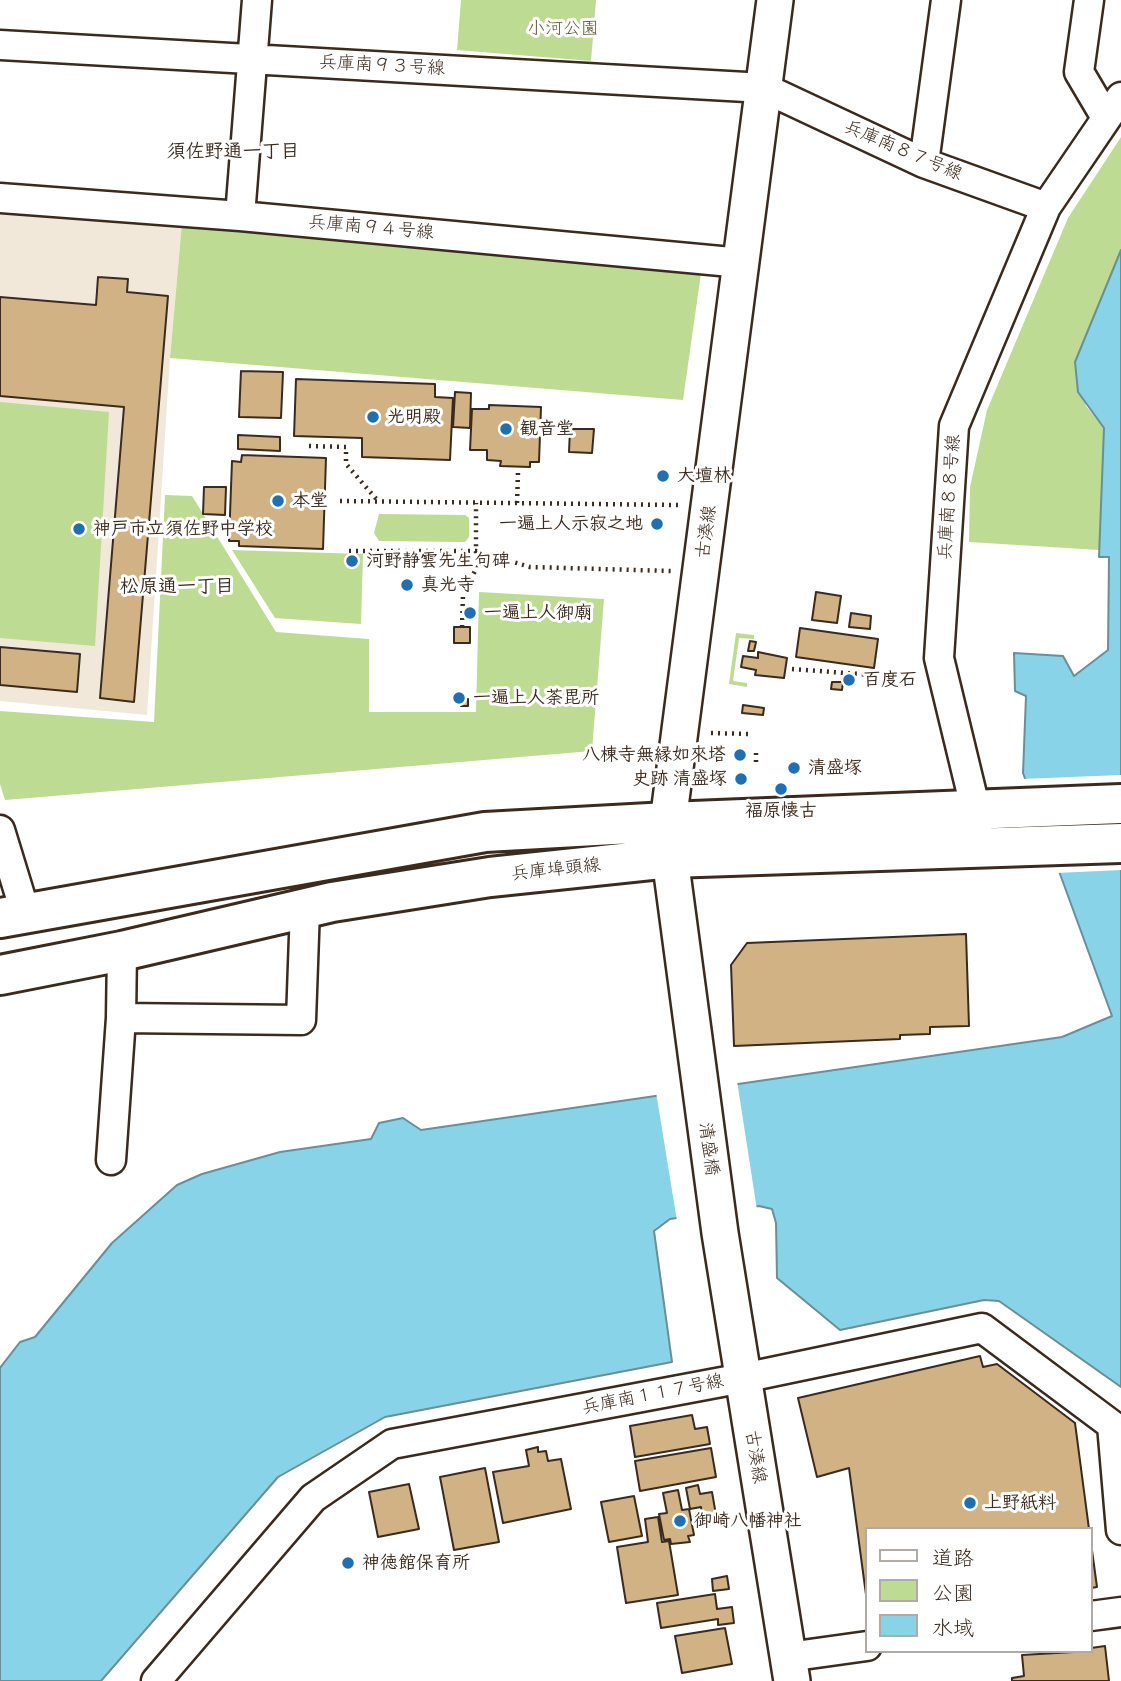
<!DOCTYPE html>
<meta charset="utf-8">
<style>
body{margin:0}
#map{position:relative;width:1121px;height:1681px;overflow:hidden;background:#fff;font-family:"Balsamiq Sans","Klee One",sans-serif}
canvas{display:block}
.legend{position:absolute;left:865px;top:1527px;width:228px;height:126px;box-sizing:border-box;background:#fff;border:2px solid #b1aaa5;margin:0;padding:9px 12px;list-style:none;font-size:21px;color:#3b2a1e}
.legend li{display:flex;align-items:center;gap:14px;height:35px}
.legend b{width:35px;border:2px solid #b1aaa5}
</style>
<div id="map">
<canvas width="1121" height="1681"></canvas>
<ul class="legend">
<li><b style="height:9px;background:#fff"></b>道路</li>
<li><b style="height:19px;background:#bddb93"></b>公園</li>
<li><b style="height:19px;background:#88d3e8"></b>水域</li>
</ul>
</div>
<script>
const c = document.querySelector('canvas').getContext('2d');
c.lineJoin = 'round';
function fillPath(path, color) {
  c.fillStyle = color;
  c.fill(path, 'evenodd');
}
function shape(rows) {
  const path = new Path2D();
  for (const r of rows) {
    path.moveTo(r[0], r[1]);
    for (let i = 2; i < r.length; i += 2) path.lineTo(r[i], r[i + 1]);
  }
  return path;
}
function strokePath(path, color, width, dash) {
  c.strokeStyle = color;
  c.lineWidth = width;
  c.lineCap = dash ? 'butt' : 'round';
  c.setLineDash(dash || []);
  c.stroke(path);
}
function drawText(font, color, halo, rows, align = 'center') {
  c.font = font + ' "Balsamiq Sans","Klee One",sans-serif';
  c.lineWidth = 6;
  c.setLineDash([]);
  c.textBaseline = 'middle';
  c.strokeStyle = halo;
  c.fillStyle = color;
  for (const [text, x, y, turn = 0] of rows) {
    c.save();
    c.translate(x, y);
    c.rotate((+turn || 0) * Math.PI / 180);
    c.textAlign = isNaN(turn) ? turn : align;
    if (halo) c.strokeText(text, 0, 0);
    c.fillText(text, 0, 0);
    c.restore();
  }
}
const built = shape([
 [0,211,182,223,170,358,147,715,0,701]
]);
const green = shape([
 [461,0,596,0,591,61,457,50],
 [1121,137,1121,250,1075,362,1086,406,1104,428,1099,550,969,542,970,487,987,410,1068,218],
 [182,223,701,273,683,400,170,358],
 [0,402,109,412,95,646,0,638],
 [165,495,192,496,276,632,369,639,369,712,476,712,479,592,604,599,592,751,5,800,0,784,0,711,154,722],
 [379,514,465,515,469,518,469,537,465,542,379,541,374,533],
 [232,550,363,554,361,624,275,618],
 [736,633,754,635,754,639,739,638,733,681,747,683,747,687,729,684]
]);
const water = shape([
 [1121,250,1121,1387,999,1301,984,1300,840,1330,777,1278,776,1223,772,1209,759,1206,670,1219,654,1231,672,1362,385,1417,278,1477,101,1681,0,1681,0,1368,20,1342,35,1337,112,1243,177,1185,202,1174,280,1152,371,1139,379,1123,403,1118,421,1130,1062,1037,1112,1016,1023,773,1026,696,1015,691,1014,653,1063,656,1074,676,1108,650,1109,557,1099,557,1104,428,1078,392,1075,362,1121,250]
]);
const pier = shape([
 [1121,775,1121,870,1056,873,1022,779],
 [737,1081,757,1210,677,1221,656,1092]
]);
const building = shape([
 [98,277,128,279,127,292,168,296,134,702,100,698,124,407,0,396,0,297,96,305,98,277],
 [241,371,283,372,281,418,239,417,241,371],
 [296,379,435,384,435,397,453,398,450,460,362,457,362,438,294,436,296,379],
 [455,392,471,393,470,428,453,427,455,392],
 [489,405,541,407,539,462,530,462,530,467,500,466,501,461,487,460,487,450,470,450,472,409,489,409,489,405],
 [570,429,594,429,592,453,569,452,570,429],
 [238,435,280,437,280,451,238,449,238,435],
 [242,455,326,458,323,549,239,546,239,541,229,541,232,461,241,462,242,455],
 [204,487,226,487,225,515,203,514,204,487],
 [816,592,841,596,837,623,812,620,816,592],
 [851,613,871,616,870,629,849,627,851,613],
 [454,627,470,627,470,643,454,643,454,627],
 [800,628,878,639,874,668,796,657,800,628],
 [750,641,756,642,754,651,748,651,750,641],
 [0,647,80,654,77,692,0,685,0,647],
 [758,652,787,658,784,678,755,675,756,670,741,667,743,656,758,658,758,652],
 [832,682,843,682,842,690,831,689,832,682],
 [461,699,468,699,468,706,461,706,461,699],
 [743,705,764,708,763,715,742,713,743,705],
 [966,934,969,1026,930,1027,930,1034,900,1035,900,1039,734,1046,731,965,747,943,966,934],
 [980,1356,983,1367,997,1364,1075,1423,1089,1529,867,1529,867,1602,849,1468,817,1477,798,1398,980,1356],
 [692,1415,695,1429,707,1427,710,1444,635,1457,630,1426,692,1415],
 [538,1447,538,1452,546,1451,548,1461,561,1459,571,1509,503,1523,493,1472,529,1466,526,1450,538,1447],
 [711,1448,716,1477,640,1491,635,1461,711,1448],
 [485,1468,499,1542,454,1550,440,1477,485,1468],
 [409,1484,419,1529,378,1537,369,1492,409,1484],
 [698,1485,700,1494,712,1492,716,1515,702,1517,701,1507,690,1509,686,1488,698,1485],
 [678,1490,682,1510,689,1509,694,1535,688,1536,690,1542,671,1544,670,1539,664,1540,659,1514,667,1513,663,1493,678,1490],
 [634,1496,642,1536,609,1542,601,1502,634,1496],
 [658,1517,662,1542,669,1541,678,1595,626,1603,617,1547,648,1542,645,1519,658,1517],
 [1091,1543,1097,1587,1091,1588,1091,1543],
 [727,1576,729,1589,713,1591,712,1579,727,1576],
 [715,1594,717,1609,732,1607,734,1623,718,1625,718,1619,661,1628,657,1603,715,1594],
 [725,1628,732,1664,682,1673,675,1636,725,1628],
 [1105,1646,1109,1681,1012,1681,1012,1678,1024,1676,1022,1655,1091,1651,1091,1648,1105,1646]
]);
const path = shape([
 [309,446,346,447,346,464,378,501],
 [340,501,679,505],
 [517,503,518,472],
 [349,551,476,551,530,567,671,571],
 [462,627,463,594,476,569,476,503],
 [792,669,872,675],
 [711,733,748,734],
 [756,753,756,762],
 [825,771,825,772]
]);
const minor = shape([
 [1089,0,1079,72,1105,116],
 [0,45,764,88,924,163,1046,207],
 [924,163,946,0],
 [0,198,240,216,742,263],
 [240,216,257,0],
 [977,828,976,811,939,658,954,426,1046,207,1121,97],
 [0,830,26,915],
 [121,1018,301,1020,305,908],
 [111,1160,121,1018,122,951],
 [1091,1616,1121,1612],
 [788,1657,867,1646],
 [156,1681,313,1498,392,1444,743,1378,982,1328,1112,1425,1121,1530]
]);
const tertiary = shape([
 [775,0,668,822,670,858,720,1233,792,1681]
]);
const secondary = shape([
 [0,918,485,832,668,822,1121,804],
 [0,975,122,951,332,902,490,877,670,858,1121,843]
]);
const markers = [
 [373,417,7,"#1f6fb2"],
 [506,429,7,"#1f6fb2"],
 [663,476,7,"#1f6fb2"],
 [278,501,7,"#1f6fb2"],
 [657,524,7,"#1f6fb2"],
 [79,529,7,"#1f6fb2"],
 [352,561,7,"#1f6fb2"],
 [407,585,7,"#1f6fb2"],
 [470,613,7,"#1f6fb2"],
 [849,680,7,"#1f6fb2"],
 [459,698,7,"#1f6fb2"],
 [740,755,7,"#1f6fb2"],
 [794,768,7,"#1f6fb2"],
 [741,779,7,"#1f6fb2"],
 [781,789,7,"#1f6fb2"],
 [970,1503,7,"#1f6fb2"],
 [680,1521,7,"#1f6fb2"],
 [348,1563,7,"#1f6fb2"]
];
const parkNames = [
 ["小河公園",563,29]
];
const streetNames = [
 ["兵庫南９３号線",382,66,3],
 ["兵庫南８７号線",903,151,23],
 ["兵庫南９４号線",371,228,5],
 ["兵庫南８８号線",950,497,-86],
 ["古湊線",707,532,-82],
 ["兵庫埠頭線",556,870,-6],
 ["清盛橋",708,1149,82],
 ["兵庫南１１７号線",653,1395,-11],
 ["古湊線",755,1457,81]
];
const poiNames = [
 ["光明殿",387,417],
 ["観音堂",520,429],
 ["大壇林",677,476],
 ["本堂",292,501],
 ["一遍上人示寂之地",643,524,"right"],
 ["神戸市立須佐野中学校",93,529],
 ["河野静雲先生句碑",366,561],
 ["真光寺",421,585],
 ["一遍上人御廟",484,613],
 ["百度石",863,680],
 ["一遍上人荼毘所",473,698],
 ["八棟寺無縁如來塔",726,755,"right"],
 ["清盛塚",808,768],
 ["史跡 清盛塚",727,779,"right"],
 ["福原懐古",781,811,"center"],
 ["上野紙料",984,1503],
 ["御崎八幡神社",694,1521],
 ["神徳館保育所",362,1563]
];
const neighbourhoodNames = [
 ["須佐野通一丁目",233,152],
 ["松原通一丁目",177,587]
];
fillPath(built, '#f1e8da');
fillPath(green, '#bddb93');
fillPath(water, '#88d3e8');
strokePath(water, '#698f97', 2);
fillPath(pier, '#fff');
fillPath(building, '#d0b285');
strokePath(building, '#3b2a1e', 2);
strokePath(minor, '#3b2a1e', 33);
strokePath(tertiary, '#3b2a1e', 40);
strokePath(secondary, '#3b2a1e', 44);
strokePath(path, '#3b2a1e', 4.5, [2, 5]);
strokePath(minor, '#fff', 28);
strokePath(tertiary, '#fff', 35);
strokePath(secondary, '#fff', 38);
for (const [x, y, r, color] of markers) {
  const dot = new Path2D();
  dot.arc(x, y, r, 0, 2 * Math.PI);
  c.fillStyle = color;
  c.fill(dot);
  strokePath(dot, '#fff', 2.5);
}
drawText('18px', '#5c563b', '#fff', parkNames);
drawText('18px', '#3b2a1e', '#fff', streetNames);
drawText('bold 18px', '#3b2a1e', '#fff', poiNames, 'left');
drawText('bold 19px', '#3b2a1e', '#fff', neighbourhoodNames);
</script>
